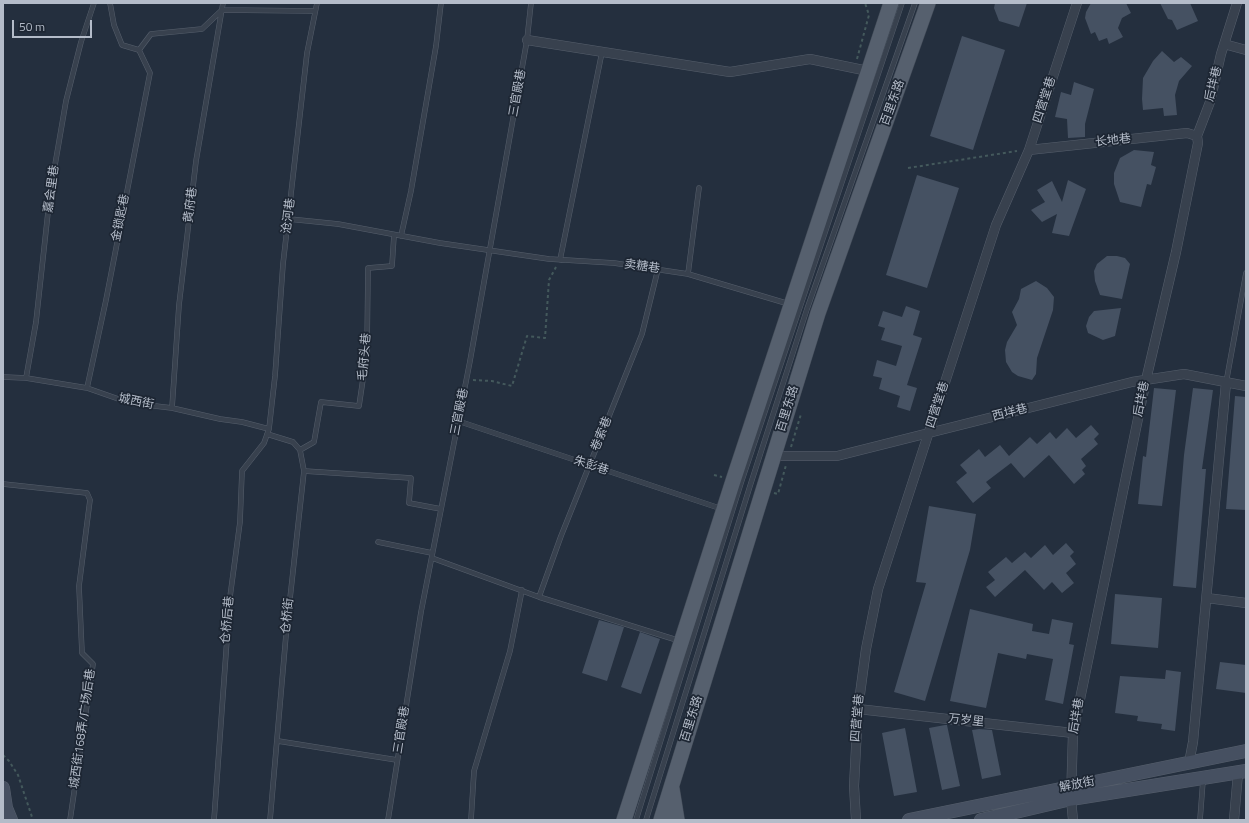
<!DOCTYPE html>
<meta charset="utf-8">
<style>
body{margin:0}
#map{position:relative;width:1249px;height:823px;overflow:hidden;background:#242f3e;font-family:"Titillium Web",sans-serif}
canvas{display:block}
.frame{position:absolute;inset:0;border:4px solid #b4bcc9;pointer-events:none}
.scale{position:absolute;left:12px;top:20px;width:80px;height:18px;box-sizing:border-box;border:2px solid #b4bcc9;border-top:0;padding-left:5px;font-size:12px;line-height:14px;white-space:nowrap;color:#b4bcc9;-webkit-text-stroke:3px #1d2633;paint-order:stroke}
</style>
<div id="map">
<canvas width="1249" height="823"></canvas>
<div class="frame"></div>
<div class="scale">50 m</div>
</div>
<script>
const c = document.querySelector('canvas').getContext('2d');
c.lineJoin = 'round';
function fillPath(path, color) {
  c.fillStyle = color;
  c.fill(path, 'evenodd');
}
function shape(rows) {
  const path = new Path2D();
  for (const r of rows) {
    path.moveTo(r[0], r[1]);
    for (let i = 2; i < r.length; i += 2) path.lineTo(r[i], r[i + 1]);
  }
  return path;
}
function strokePath(path, color, width, dash) {
  c.strokeStyle = color;
  c.lineWidth = width;
  c.lineCap = dash ? 'butt' : 'round';
  c.setLineDash(dash || []);
  c.stroke(path);
}
function drawText(font, color, halo, rows, align = 'center') {
  c.font = font + ' "Titillium Web","Noto Sans SC",sans-serif';
  c.lineWidth = 3.5;
  c.setLineDash([]);
  c.textBaseline = 'middle';
  c.strokeStyle = halo;
  c.fillStyle = color;
  for (const [text, x, y, turn = 0] of rows) {
    c.save();
    c.translate(x, y);
    c.rotate((+turn || 0) * Math.PI / 180);
    c.textAlign = isNaN(turn) ? turn : align;
    if (halo) c.strokeText(text, 0, 0);
    c.fillText(text, 0, 0);
    c.restore();
  }
}
const building = shape([
 [995,3,1027,3,1019,27,999,21,994,8],
 [1091,3,1126,3,1131,13,1122,18,1118,28,1123,37,1109,44,1107,38,1099,41,1095,32,1091,34,1085,18,1086,12],
 [1160,3,1190,3,1198,21,1177,30,1172,20,1168,19],
 [962,36,1005,50,973,150,930,136],
 [1162,51,1174,62,1181,57,1192,66,1179,81,1175,95,1177,115,1164,116,1163,108,1143,110,1142,99,1143,78,1153,61],
 [1074,82,1094,89,1085,124,1085,137,1068,138,1067,119,1055,117,1061,92,1071,95],
 [1134,150,1154,152,1151,165,1156,167,1151,185,1147,184,1141,207,1120,202,1114,184,1114,173,1120,158],
 [917,175,959,188,927,288,886,275],
 [1068,180,1086,189,1069,236,1052,233,1057,214,1042,222,1031,210,1045,202,1037,190,1052,181,1062,202],
 [1107,256,1117,256,1125,258,1130,264,1122,299,1100,295,1095,281,1094,271,1097,264],
 [1036,281,1047,288,1054,297,1053,310,1037,358,1036,374,1032,380,1018,376,1012,372,1006,362,1005,350,1007,342,1017,325,1012,312,1019,299,1021,289],
 [906,306,920,311,913,335,922,338,907,385,917,388,910,411,897,407,900,396,879,389,882,378,873,376,877,360,896,366,902,346,881,340,885,328,878,326,883,311,902,317],
 [1121,308,1115,336,1103,340,1088,333,1086,326,1089,317,1094,311],
 [1154,388,1176,390,1162,506,1138,504,1143,456,1146,457],
 [1193,388,1213,390,1202,469,1206,469,1196,588,1173,586,1184,455],
 [1235,396,1246,397,1246,510,1226,509],
 [1091,425,1099,434,1094,439,1098,444,1081,459,1086,466,1082,470,1085,474,1074,484,1049,455,1024,478,1011,463,986,482,991,488,973,503,956,482,967,473,960,465,979,449,985,457,1000,445,1009,456,1030,437,1037,444,1050,432,1056,439,1067,428,1076,438],
 [929,506,976,514,970,550,925,701,894,692,926,583,916,582],
 [1066,543,1074,552,1070,556,1076,564,1066,573,1074,583,1062,593,1052,582,1044,590,1025,570,995,597,986,587,995,580,988,572,1006,557,1012,563,1025,552,1031,558,1045,545,1053,555],
 [1115,594,1162,598,1158,648,1111,644],
 [970,609,1033,624,1032,631,1049,634,1052,619,1073,623,1069,644,1074,645,1063,704,1045,700,1053,659,1027,654,1026,659,998,653,986,708,950,701],
 [599,620,624,627,607,681,582,673],
 [640,632,660,639,641,694,621,687],
 [1220,662,1246,665,1246,693,1216,689],
 [1166,670,1181,672,1175,731,1161,729,1162,724,1137,721,1138,716,1115,713,1120,676,1165,679],
 [945,725,947,725,960,786,942,790,929,728],
 [905,728,917,792,894,796,882,733],
 [979,729,992,730,1001,775,982,779,972,730]
]);
const path = shape([
 [857,59,869,15,865,3],
 [908,168,1017,151],
 [473,380,492,381,512,386,527,336,545,338,549,280,556,267],
 [791,447,801,414],
 [714,475,722,477],
 [774,493,778,494,786,465],
 [3,755,9,761,18,775,33,820]
]);
const lane = shape([
 [110,3,114,25,122,45,139,50,151,34,202,29,222,10,315,11],
 [289,219,338,224,440,243,549,259,614,263,688,274,789,304],
 [401,236,411,191,436,46,441,3],
 [560,260,602,52],
 [688,274,699,188],
 [3,377,26,378,87,388,130,403,172,408,220,419,242,422,269,429],
 [26,378,36,322,50,194,66,101,81,42,94,3],
 [1226,383,1246,273],
 [87,388,106,300,150,73,139,50],
 [172,408,179,305,196,161,223,3],
 [458,421,722,509],
 [267,434,293,442,300,450,304,471,286,635,270,820],
 [300,450,314,442,321,402,359,406,367,352,368,268,392,266,394,235],
 [304,471,411,478,409,503,441,509],
 [3,484,87,493,90,500,79,586,82,653,93,664,70,820],
 [378,542,432,553],
 [432,558,539,597,680,641],
 [539,597,561,536,642,334,658,269],
 [278,741,397,760],
 [214,820,230,597,240,522,242,471,264,443,269,429,275,376,283,264,307,53,317,3],
 [388,820,421,612,470,361,527,40,531,3],
 [471,820,474,771,510,651,522,590],
 [636,820,741,483,902,3],
 [646,820,750,486,807,309,915,3],
 [1200,820,1203,780]
]);
const street = shape([
 [527,40,730,72,810,59,868,71],
 [1224,44,1246,50],
 [1029,150,1187,133,1197,136],
 [773,456,837,456,1132,382,1184,374,1246,386],
 [1207,598,1246,603],
 [858,709,1073,733],
 [1189,763,1193,742,1226,383],
 [856,820,854,786,858,709,866,649,878,589,996,225,1029,150,1077,3],
 [1073,820,1071,799,1073,733,1146,380,1176,252,1198,143,1197,136,1210,102,1221,54,1237,3],
 [1234,820,1238,773]
]);
const secondary = shape([
 [3,788,6,808,11,820],
 [909,820,1246,751],
 [981,820,1071,799,1246,771]
]);
const primary = shape([
 [672,789,677,820],
 [624,820,733,481,891,3],
 [661,820,818,313,928,3]
]);
const streetNames = [
 ["后垟巷",1214,84,-76],
 ["三官殿巷",518,93,-80],
 ["四营堂巷",1045,100,-72],
 ["百里东路",893,103,-70],
 ["长地巷",1113,141,-6],
 ["嘉会里巷",52,189,-82],
 ["黄府巷",191,205,-83],
 ["沧河巷",289,216,-83],
 ["金锁匙巷",121,218,-79],
 ["卖糖巷",642,267,8],
 ["毛府头巷",365,357,-85],
 ["后垟巷",1142,399,-78],
 ["城西街",136,402,12],
 ["四营堂巷",938,405,-72],
 ["百里东路",788,409,-73],
 ["三官殿巷",460,412,-79],
 ["西垟巷",1010,413,-14],
 ["卷索巷",602,434,-68],
 ["朱彭巷",591,466,18],
 ["仓桥街",288,616,-84],
 ["仓桥后巷",228,620,-85],
 ["后垟巷",1077,716,-80],
 ["四营堂巷",858,718,-85],
 ["百里东路",692,719,-73],
 ["万岁里",966,721,6],
 ["城西街168弄/广场后巷",83,729,-82],
 ["三官殿巷",402,730,-81],
 ["解放街",1077,785,-11]
];
fillPath(building, '#455162');
strokePath(lane, '#565f6c', 5.5);
strokePath(street, '#565f6c', 10);
strokePath(secondary, '#565f6c', 14);
strokePath(primary, '#414a57', 16);
strokePath(path, '#44595c', 2, [3, 3]);
strokePath(lane, '#38414e', 4.5);
strokePath(street, '#38414e', 9);
strokePath(secondary, '#465061', 13);
strokePath(primary, '#56606e', 15);
drawText('12px', '#b4bcc9', '#1d2633', streetNames);
</script>
